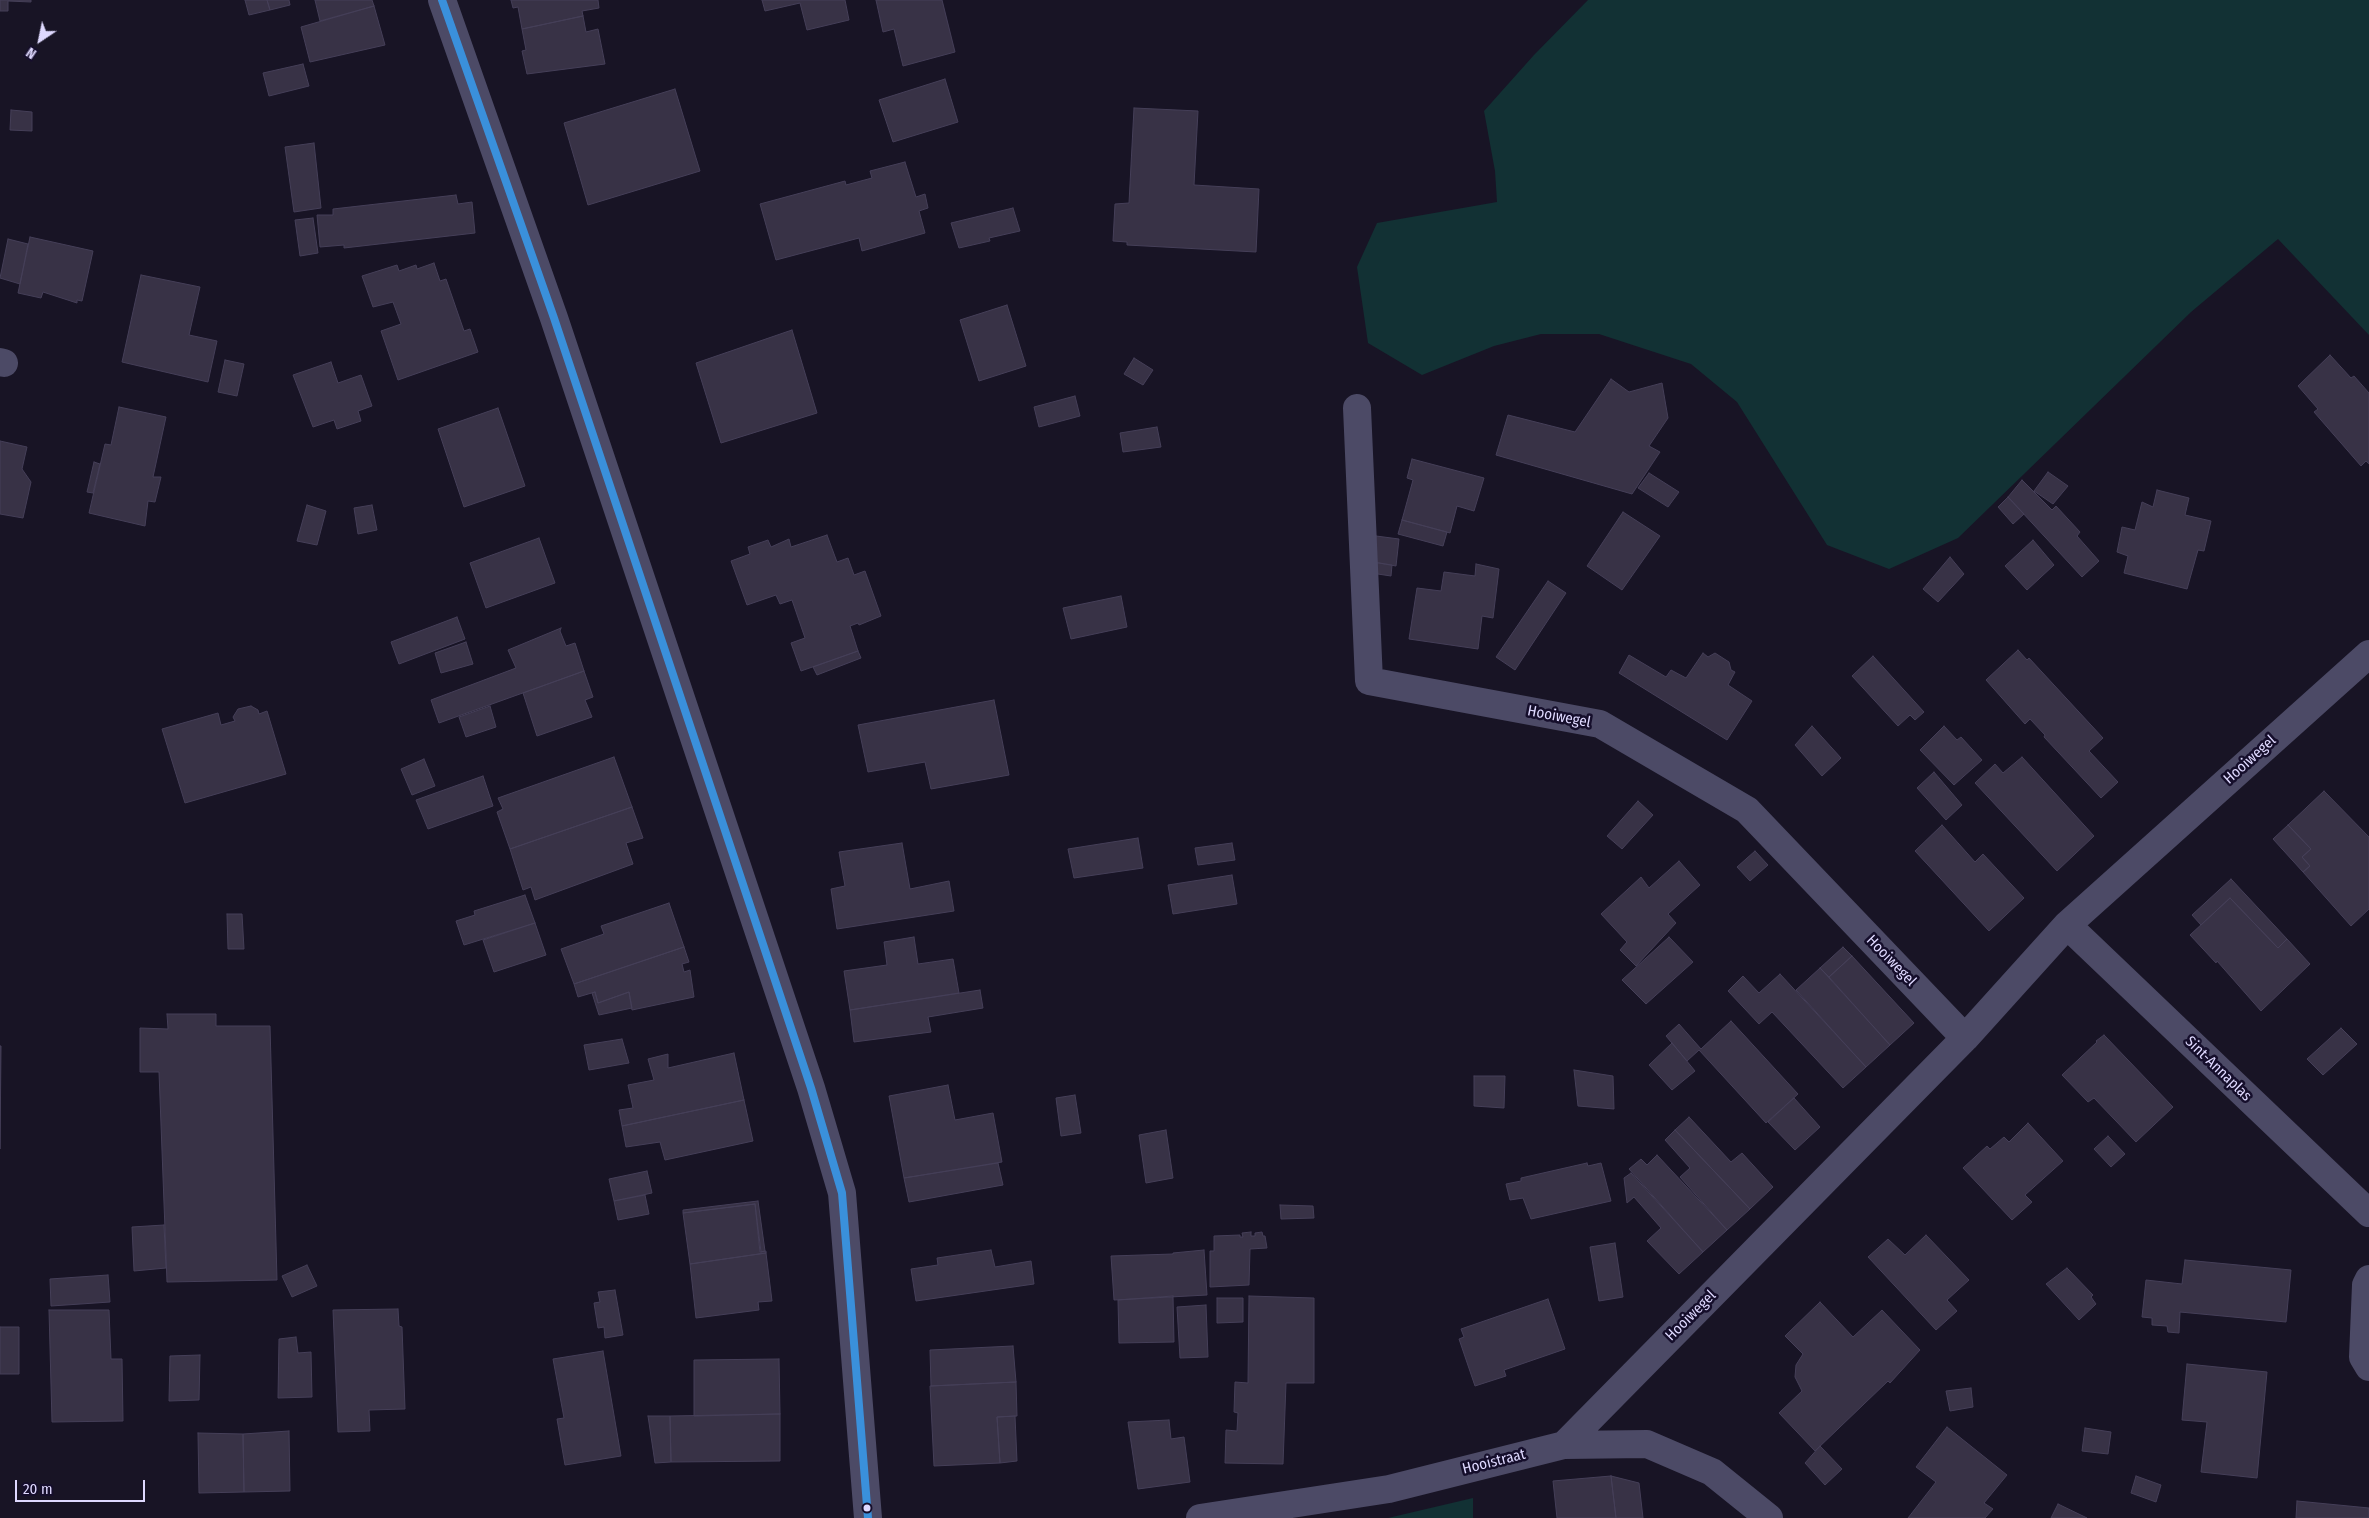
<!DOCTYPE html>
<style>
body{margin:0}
#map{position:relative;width:2369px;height:1518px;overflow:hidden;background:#181425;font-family:"Fira Sans Condensed",sans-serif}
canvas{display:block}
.north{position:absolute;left:15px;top:15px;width:50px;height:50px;-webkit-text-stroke:4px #150e2b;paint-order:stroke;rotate:214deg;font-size:14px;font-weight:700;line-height:20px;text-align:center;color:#dfd9ff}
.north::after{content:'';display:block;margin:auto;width:18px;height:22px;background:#dfd9ff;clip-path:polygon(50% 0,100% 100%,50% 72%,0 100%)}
.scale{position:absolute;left:15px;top:1480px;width:130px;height:22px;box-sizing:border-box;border:2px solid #dfd9ff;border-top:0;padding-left:6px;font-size:15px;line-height:18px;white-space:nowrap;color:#dfd9ff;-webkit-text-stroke:4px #150e2b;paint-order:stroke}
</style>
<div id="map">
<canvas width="2369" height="1518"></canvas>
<div class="north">N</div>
<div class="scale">20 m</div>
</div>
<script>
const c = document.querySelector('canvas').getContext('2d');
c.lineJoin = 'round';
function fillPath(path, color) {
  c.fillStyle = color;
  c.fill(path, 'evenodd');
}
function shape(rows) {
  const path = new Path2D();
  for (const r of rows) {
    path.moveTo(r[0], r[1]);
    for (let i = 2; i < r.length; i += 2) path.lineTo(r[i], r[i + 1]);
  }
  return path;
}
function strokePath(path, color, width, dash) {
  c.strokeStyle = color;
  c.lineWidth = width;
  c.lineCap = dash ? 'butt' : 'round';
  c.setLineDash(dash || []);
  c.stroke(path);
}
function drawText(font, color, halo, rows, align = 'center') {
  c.font = font + ' "Fira Sans Condensed",sans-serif';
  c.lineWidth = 5;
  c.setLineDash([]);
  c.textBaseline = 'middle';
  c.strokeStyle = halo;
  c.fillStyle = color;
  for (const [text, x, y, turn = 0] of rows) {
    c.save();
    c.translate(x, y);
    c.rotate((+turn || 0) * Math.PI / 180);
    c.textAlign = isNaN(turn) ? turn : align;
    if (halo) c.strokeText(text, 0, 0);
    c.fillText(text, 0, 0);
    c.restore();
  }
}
const green = shape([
 [1588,0,2369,0,2369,335,2278,239,2191,312,1958,538,1889,569,1827,545,1737,402,1691,364,1599,334,1541,334,1494,346,1422,375,1368,343,1357,267,1377,223,1497,202,1495,171,1484,111,1534,55],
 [1473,1498,1473,1518,1388,1518]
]);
const building = shape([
 [0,0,31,0,31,2,8,1,8,11,0,11,0,0],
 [245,0,267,0,270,10,249,15,245,0],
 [267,0,289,0,290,5,270,10,267,0],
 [315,0,372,0,374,6,320,21,315,0],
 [511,0,598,0,599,8,582,11,583,16,522,29,518,7,513,8,511,0],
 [762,0,845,0,849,20,807,30,800,3,765,11,762,0],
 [876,0,942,0,955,52,903,66,894,29,883,32,876,0],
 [374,6,385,45,310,62,301,27,374,6],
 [583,16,586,32,598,29,605,64,527,74,522,51,526,50,522,29,583,16],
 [303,64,309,86,269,96,263,73,303,64],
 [945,79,958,122,893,142,879,100,945,79],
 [675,89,700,171,588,205,564,123,675,89],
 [1134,108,1198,111,1194,185,1259,189,1256,252,1127,245,1127,242,1113,241,1115,204,1129,203,1134,108],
 [11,110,32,112,32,131,10,130,11,110],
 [314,143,321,208,294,212,285,147,314,143],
 [905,162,916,197,925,194,928,208,919,211,925,233,862,251,859,238,776,260,760,204,845,181,846,185,872,178,870,171,905,162],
 [456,195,458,204,472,202,475,233,344,248,344,245,320,247,317,215,333,215,333,209,456,195],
 [1013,208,1020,231,989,238,990,241,959,248,951,223,1013,208],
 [313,218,318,253,300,256,295,220,313,218],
 [30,237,93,251,82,301,77,300,77,303,43,292,41,298,18,293,30,237],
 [8,239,28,244,20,284,0,278,8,239],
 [434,263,440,281,446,279,464,331,470,329,478,352,398,380,381,331,401,324,393,302,373,307,362,276,397,265,399,271,416,265,417,269,434,263],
 [141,275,200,287,189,335,217,341,208,382,122,362,141,275],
 [1007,305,1026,366,979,381,960,320,1007,305],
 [792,330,817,413,721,443,696,363,792,330],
 [2330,355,2351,378,2354,376,2369,393,2369,464,2366,461,2361,466,2314,412,2318,409,2298,386,2330,355],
 [1134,358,1153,370,1143,385,1124,374,1134,358],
 [225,360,244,364,237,396,218,392,225,360],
 [331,362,338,383,361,375,372,406,358,411,361,421,337,429,334,420,313,427,293,375,331,362],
 [1611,379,1629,392,1662,383,1668,418,1649,446,1660,452,1632,494,1496,455,1508,415,1575,432,1611,379],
 [1075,396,1080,416,1039,427,1034,407,1075,396],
 [119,407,166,417,153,477,161,477,155,502,148,501,145,526,89,513,105,444,111,445,119,407],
 [498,408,525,486,464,507,438,429,498,408],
 [1157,427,1161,447,1123,452,1120,433,1157,427],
 [0,441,27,447,22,469,31,482,23,518,0,514,0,441],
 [1412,459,1484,478,1474,511,1457,506,1450,533,1402,520,1413,480,1407,478,1412,459],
 [94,462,100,464,93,493,87,492,94,462],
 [2048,472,2068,486,2053,504,2034,491,2048,472],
 [1649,473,1679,492,1668,507,1638,488,1649,473],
 [2022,480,2052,510,2056,506,2080,532,2077,536,2099,561,2082,577,2008,497,2022,480],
 [2157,490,2189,498,2185,515,2211,521,2204,551,2198,550,2187,589,2124,573,2128,556,2117,552,2122,527,2135,530,2142,502,2153,507,2157,490],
 [2008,497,2024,514,2013,524,1998,507,2008,497],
 [307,505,326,511,317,545,297,541,307,505],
 [372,505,377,530,358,534,354,508,372,505],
 [1623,512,1660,536,1622,590,1587,566,1623,512],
 [1402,520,1447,532,1443,546,1398,534,1402,520],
 [827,535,837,562,848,558,854,575,865,571,881,616,859,625,858,623,850,626,858,651,801,671,791,643,805,638,792,600,780,604,776,595,747,605,731,561,750,554,748,547,768,540,771,547,789,539,791,547,827,535],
 [1376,536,1399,539,1396,566,1373,562,1376,536],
 [539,538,555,583,486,608,470,563,539,538],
 [2033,540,2054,565,2027,590,2005,566,2033,540],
 [1950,557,1964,574,1938,602,1923,589,1950,557],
 [1373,562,1392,565,1391,576,1371,573,1373,562],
 [1476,564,1499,569,1493,618,1482,616,1478,649,1409,639,1417,588,1441,591,1444,572,1475,576,1476,564],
 [1548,581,1566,593,1515,670,1496,657,1548,581],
 [1121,596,1127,627,1071,639,1063,608,1121,596],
 [457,617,465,639,399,664,391,642,457,617],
 [561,628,560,631,566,646,575,643,584,671,439,723,431,700,516,668,508,650,561,628],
 [466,642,473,664,441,673,435,653,466,642],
 [2018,650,2027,660,2029,658,2103,738,2089,751,2118,782,2101,798,2044,737,2045,735,2030,719,2025,724,1986,680,2018,650],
 [858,651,861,658,817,675,813,667,858,651],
 [1703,653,1708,657,1715,653,1729,662,1731,670,1735,672,1728,685,1752,701,1727,740,1619,673,1629,655,1666,677,1671,670,1686,678,1703,653],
 [1873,656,1924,712,1915,720,1910,715,1898,726,1852,676,1873,656],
 [584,671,593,697,585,700,592,717,537,736,523,693,584,671],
 [994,700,1009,775,931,789,925,762,868,772,858,725,994,700],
 [251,706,258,710,259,714,267,711,286,774,185,803,162,729,218,713,221,725,235,721,233,717,238,709,251,706],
 [490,706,496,727,466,737,459,717,490,706],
 [1812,726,1841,758,1822,776,1795,745,1812,726],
 [1944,726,1957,740,1961,737,1982,760,1954,785,1920,750,1944,726],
 [614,757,632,807,510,849,497,812,503,809,498,798,614,757],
 [2022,757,2094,836,2057,871,1975,783,1995,764,2003,773,2022,757],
 [424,759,435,786,412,795,401,769,424,759],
 [1934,772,1962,805,1946,820,1917,788,1934,772],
 [483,776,493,806,428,829,416,800,483,776],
 [2324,791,2369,837,2369,909,2351,926,2303,872,2310,866,2302,857,2311,849,2288,825,2324,791],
 [1638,801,1653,815,1622,849,1607,836,1638,801],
 [632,807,643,838,626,843,633,864,535,900,531,887,523,890,510,849,632,807],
 [1942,825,1975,862,1983,854,2024,898,1989,931,1915,851,1942,825],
 [2288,825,2311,849,2302,857,2310,866,2303,872,2273,839,2288,825],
 [1138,838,1143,868,1074,878,1068,849,1138,838],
 [902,843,910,889,949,881,954,911,837,929,831,889,845,886,839,852,902,843],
 [1232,843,1235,860,1198,865,1195,848,1232,843],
 [1755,851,1768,865,1750,881,1737,867,1755,851],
 [1679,861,1700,885,1668,914,1676,923,1636,966,1620,950,1627,942,1601,914,1641,877,1649,888,1679,861],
 [1232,875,1237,904,1173,914,1168,885,1232,875],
 [2231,879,2287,939,2278,948,2230,898,2201,925,2192,915,2231,879],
 [525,895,535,923,464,945,456,921,475,915,474,911,525,895],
 [2230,898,2278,948,2287,939,2310,964,2261,1011,2217,961,2216,963,2190,935,2230,898],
 [669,903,684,947,574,984,561,949,604,934,601,926,669,903],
 [227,914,242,914,244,949,228,949,227,914],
 [535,923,546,955,494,972,483,940,535,923],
 [914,937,918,964,953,959,959,993,850,1010,844,971,887,965,884,942,914,937],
 [1669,937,1693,962,1646,1004,1622,980,1669,937],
 [684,947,689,962,682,964,684,972,690,970,694,997,632,1010,629,992,598,1003,595,992,578,997,574,984,684,947],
 [1843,947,1852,956,1829,977,1820,968,1843,947],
 [1852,956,1914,1023,1890,1045,1829,977,1852,956],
 [1820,968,1890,1045,1866,1067,1796,990,1820,968],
 [1780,974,1866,1067,1843,1088,1772,1012,1759,1024,1728,991,1743,976,1759,993,1780,974],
 [980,990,983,1008,928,1017,931,1032,854,1042,850,1010,980,990],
 [595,992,598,1003,629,992,632,1008,599,1015,592,993,595,992],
 [167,1014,216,1014,216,1026,270,1026,277,1280,167,1282,159,1072,140,1072,140,1028,168,1029,167,1014],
 [1731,1021,1798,1094,1766,1123,1699,1050,1687,1061,1666,1036,1679,1024,1701,1049,1731,1021],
 [2341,1028,2357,1044,2323,1075,2307,1059,2341,1028],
 [2104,1035,2173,1107,2136,1142,2094,1098,2088,1102,2062,1075,2097,1042,2096,1041,2104,1035],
 [622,1039,629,1063,589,1070,584,1045,622,1039],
 [1672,1043,1695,1071,1672,1090,1649,1065,1672,1043],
 [0,1046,1,1046,0,1149,0,1046],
 [734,1053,744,1100,622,1126,619,1110,633,1108,628,1085,654,1080,648,1059,668,1054,668,1068,734,1053],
 [1574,1070,1613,1076,1614,1109,1578,1106,1574,1070],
 [1474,1076,1505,1076,1504,1108,1474,1106,1474,1076],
 [948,1085,955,1120,993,1113,1002,1162,904,1178,889,1096,948,1085],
 [1075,1095,1081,1133,1061,1136,1056,1098,1075,1095],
 [1794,1098,1820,1127,1795,1150,1768,1122,1794,1098],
 [744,1100,753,1141,665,1160,660,1142,626,1147,622,1126,744,1100],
 [1689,1117,1731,1162,1742,1153,1773,1187,1750,1209,1675,1130,1689,1117],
 [2028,1123,2063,1161,2025,1195,2032,1202,2012,1220,1963,1168,1987,1146,1990,1149,2004,1137,2009,1142,2028,1123],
 [1166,1130,1173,1178,1146,1183,1139,1135,1166,1130],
 [1675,1130,1750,1209,1727,1230,1680,1177,1690,1168,1665,1140,1675,1130],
 [2108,1136,2125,1154,2111,1167,2094,1149,2108,1136],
 [1657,1155,1727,1230,1703,1252,1629,1169,1641,1159,1647,1165,1657,1155],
 [998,1163,1003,1185,909,1202,904,1178,998,1163],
 [1587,1163,1588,1166,1601,1163,1611,1201,1531,1219,1523,1198,1510,1200,1506,1184,1521,1181,1521,1178,1587,1163],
 [647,1171,652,1193,614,1201,609,1179,647,1171],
 [1631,1173,1703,1252,1679,1274,1647,1241,1661,1228,1634,1197,1627,1203,1624,1178,1631,1173],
 [645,1195,649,1214,618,1220,614,1201,645,1195],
 [758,1201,765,1251,760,1252,755,1204,683,1213,683,1210,758,1201],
 [755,1204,761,1252,766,1251,766,1253,690,1264,683,1213,755,1204],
 [1280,1205,1313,1206,1314,1218,1281,1219,1280,1205],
 [164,1225,166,1268,134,1271,132,1227,164,1225],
 [1251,1232,1251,1236,1255,1236,1255,1233,1262,1232,1263,1236,1265,1236,1267,1248,1250,1249,1249,1285,1210,1287,1210,1251,1214,1251,1214,1236,1240,1235,1240,1237,1243,1237,1242,1233,1251,1232],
 [1926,1235,1969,1280,1947,1300,1957,1311,1936,1330,1868,1257,1888,1239,1905,1255,1926,1235],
 [1615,1243,1623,1297,1599,1301,1590,1247,1615,1243],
 [991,1250,995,1267,1031,1261,1034,1284,916,1301,911,1269,938,1265,937,1258,991,1250],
 [1204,1250,1207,1295,1114,1300,1111,1256,1173,1254,1173,1253,1204,1250],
 [766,1253,772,1301,758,1302,759,1310,696,1318,690,1264,766,1253],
 [2185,1260,2291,1270,2286,1322,2180,1312,2179,1333,2168,1332,2167,1326,2152,1325,2152,1318,2142,1317,2146,1280,2182,1284,2185,1260],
 [307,1265,317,1286,292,1297,282,1276,307,1265],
 [2067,1268,2093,1295,2091,1297,2096,1304,2079,1320,2046,1284,2067,1268],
 [108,1275,110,1302,51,1306,50,1279,108,1275],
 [615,1290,623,1335,605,1338,604,1327,598,1328,594,1303,600,1302,598,1292,615,1290],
 [1173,1296,1174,1342,1119,1343,1118,1300,1173,1296],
 [1249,1296,1314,1298,1314,1383,1286,1383,1283,1464,1225,1463,1226,1430,1237,1431,1238,1413,1234,1412,1235,1382,1248,1383,1249,1296],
 [1217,1298,1243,1298,1243,1322,1217,1323,1217,1298],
 [1548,1299,1565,1349,1504,1370,1506,1376,1475,1386,1459,1339,1464,1337,1461,1329,1548,1299],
 [1820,1302,1853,1337,1882,1310,1920,1350,1890,1383,1888,1381,1815,1451,1779,1413,1802,1391,1795,1377,1796,1365,1803,1354,1785,1336,1820,1302],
 [1206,1305,1208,1357,1180,1358,1177,1307,1206,1305],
 [398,1309,399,1326,402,1327,405,1409,369,1410,370,1431,338,1432,333,1310,398,1309],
 [49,1310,109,1310,111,1359,122,1359,123,1421,52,1422,49,1310],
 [0,1327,19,1327,19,1374,0,1374,0,1327],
 [296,1337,298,1353,311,1352,312,1397,278,1398,279,1339,296,1337],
 [1013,1346,1016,1382,931,1386,930,1350,1013,1346],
 [603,1351,621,1456,565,1465,557,1419,564,1418,553,1359,603,1351],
 [200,1355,199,1400,169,1401,170,1356,200,1355],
 [779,1359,780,1414,694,1416,694,1360,779,1359],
 [2187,1364,2267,1372,2257,1478,2201,1472,2207,1422,2182,1420,2187,1364],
 [1016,1382,1017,1416,997,1417,1000,1463,934,1466,930,1386,1016,1382],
 [1971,1388,1973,1407,1950,1411,1946,1391,1971,1388],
 [780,1414,780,1461,671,1462,670,1416,780,1414],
 [648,1416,670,1416,671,1462,655,1463,648,1416],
 [1015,1416,1017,1461,1000,1463,997,1417,1015,1416],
 [1169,1420,1171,1439,1184,1437,1190,1482,1138,1489,1128,1422,1169,1420],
 [1947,1427,2007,1475,1984,1503,1993,1509,1985,1518,1908,1518,1936,1482,1916,1467,1947,1427],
 [2085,1428,2111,1432,2108,1454,2082,1451,2085,1428],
 [289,1431,290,1491,244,1492,243,1434,289,1431],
 [198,1433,243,1434,244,1492,199,1493,198,1433],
 [1820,1446,1842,1469,1825,1485,1805,1463,1820,1446],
 [1611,1476,1616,1518,1557,1518,1553,1481,1611,1476],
 [1611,1476,1639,1483,1643,1518,1616,1518,1611,1476],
 [2136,1476,2161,1485,2156,1502,2131,1493,2136,1476],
 [2297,1501,2369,1508,2369,1518,2296,1518,2297,1501],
 [2058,1504,2085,1517,2087,1518,2051,1518,2058,1504]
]);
const minor = shape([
 [442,0,554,318,811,1088,842,1193,868,1518],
 [0,362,4,363],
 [1357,408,1369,681,1600,724,1747,810,1965,1038],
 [2067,925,2369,1213],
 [2369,1279,2366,1285,2363,1357,2369,1367],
 [1564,1445,1965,1038,2067,925,2369,654],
 [1200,1518,1389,1489,1564,1445,1647,1444,1712,1472,1769,1518]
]);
const bus1 = shape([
 [442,0,554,318,811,1088,842,1193,868,1518]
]);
const markers = [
 [867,1508,4.5,"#dfd9ff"]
];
const streetNames = [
 ["Hooiwegel",1559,717,11],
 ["Hooiwegel",2250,760,-42],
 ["Hooiwegel",1891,961,46],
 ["Sint-Annaplas",2218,1069,44],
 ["Hooiwegel",1691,1316,-45],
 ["Hooistraat",1494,1462,-14]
];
fillPath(green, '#123134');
fillPath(building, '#383246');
strokePath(building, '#453f58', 1);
strokePath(minor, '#4c4a66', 28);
strokePath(bus1, '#3a90db', 8);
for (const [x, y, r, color] of markers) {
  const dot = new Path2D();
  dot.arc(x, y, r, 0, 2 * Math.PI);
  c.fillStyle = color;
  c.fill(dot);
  strokePath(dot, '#150e2b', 2);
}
drawText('15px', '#dfd9ff', '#150e2b', streetNames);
</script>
